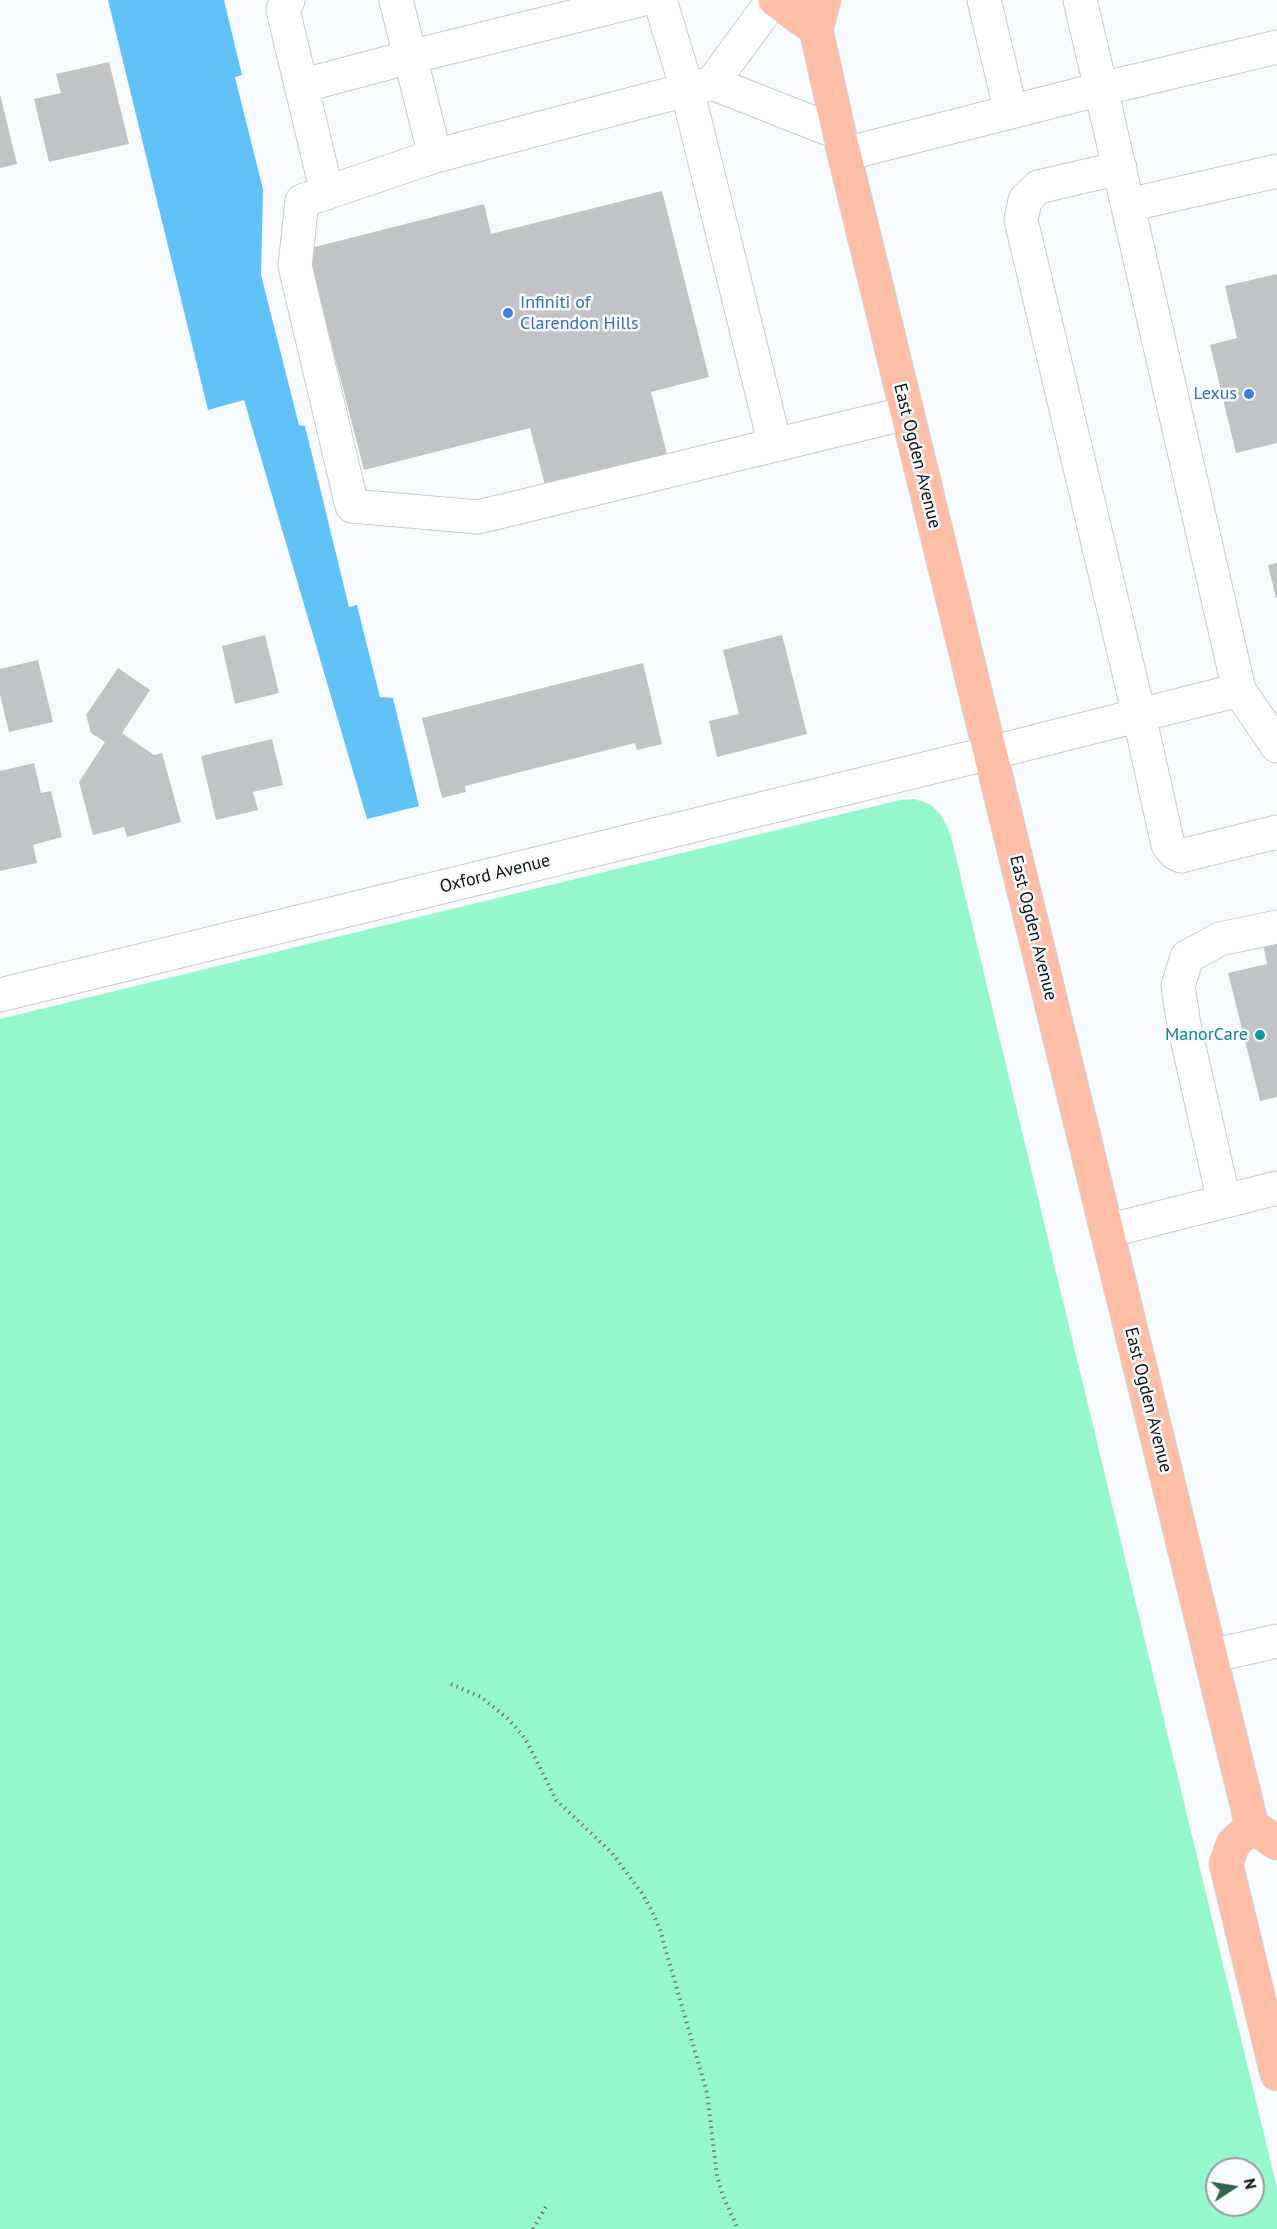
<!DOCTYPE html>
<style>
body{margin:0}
#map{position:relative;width:1277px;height:2229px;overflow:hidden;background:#f8fbfe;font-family:"PT Sans",sans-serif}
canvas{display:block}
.north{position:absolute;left:1205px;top:2157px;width:60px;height:60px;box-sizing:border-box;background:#f8fbfe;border:2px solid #9a9d9f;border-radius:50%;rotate:78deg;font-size:16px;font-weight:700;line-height:24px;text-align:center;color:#0e0f10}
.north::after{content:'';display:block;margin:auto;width:21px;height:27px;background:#30654b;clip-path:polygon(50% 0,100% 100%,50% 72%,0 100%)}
</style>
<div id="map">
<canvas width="1277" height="2229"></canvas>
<div class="north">N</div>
</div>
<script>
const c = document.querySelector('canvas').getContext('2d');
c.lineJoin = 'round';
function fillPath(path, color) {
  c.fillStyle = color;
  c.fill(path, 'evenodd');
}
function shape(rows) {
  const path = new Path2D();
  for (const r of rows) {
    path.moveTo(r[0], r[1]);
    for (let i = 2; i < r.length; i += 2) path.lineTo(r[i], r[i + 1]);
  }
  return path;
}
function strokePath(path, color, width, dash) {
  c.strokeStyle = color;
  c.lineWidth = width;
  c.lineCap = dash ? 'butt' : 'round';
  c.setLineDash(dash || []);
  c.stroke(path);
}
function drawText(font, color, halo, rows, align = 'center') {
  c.font = font + ' "PT Sans",sans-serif';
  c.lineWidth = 5;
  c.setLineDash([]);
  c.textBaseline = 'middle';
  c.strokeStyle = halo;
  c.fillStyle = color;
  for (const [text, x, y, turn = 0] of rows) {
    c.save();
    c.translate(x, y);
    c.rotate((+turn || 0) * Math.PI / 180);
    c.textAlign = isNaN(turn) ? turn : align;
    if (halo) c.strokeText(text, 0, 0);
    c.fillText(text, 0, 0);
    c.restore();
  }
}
const green = shape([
 [915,799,931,805,941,815,950,833,1277,2188,1277,2229,0,2229,0,1019,900,800],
 [1217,2169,1253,2169,1253,2205,1217,2205]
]);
const water = shape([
 [108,0,224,0,242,75,235,77,263,189,261,275,299,425,305,426,349,607,357,605,380,697,393,698,419,806,367,819,244,400,208,410]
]);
const building = shape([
 [109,62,129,144,49,162,34,99,61,93,56,74],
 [0,94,17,164,0,168],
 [662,191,709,377,651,392,667,454,545,485,530,428,364,470,307,249,484,204,491,234],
 [1277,274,1277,443,1236,453,1210,345,1237,338,1225,286],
 [1277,563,1277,598,1276,598,1268,565],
 [265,635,279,693,235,704,222,646],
 [782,635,807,734,717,757,709,721,739,714,723,650],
 [38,660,53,722,9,732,0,695,0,669],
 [643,663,662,744,637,750,635,743,465,786,466,792,442,798,422,718],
 [118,668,150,690,122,733,154,755,162,753,181,822,127,837,124,827,93,835,79,782,105,742,91,733,86,715],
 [272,739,283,785,253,792,258,810,216,820,201,756],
 [34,763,41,793,51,791,62,837,33,845,37,863,0,871,0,771],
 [1277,941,1277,1097,1260,1101,1228,973,1267,964,1263,944]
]);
const path = shape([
 [451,1684,481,1697,507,1718,525,1738,556,1800,612,1853,641,1892,651,1909,660,1930,707,2093,717,2176,723,2196,738,2229],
 [533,2229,548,2203]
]);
const minor = shape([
 [288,0,283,10,327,193],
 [396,0,435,156,302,201,295,266,352,506,478,517,907,413],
 [660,0,687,89,775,445],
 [984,0,1011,112],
 [1080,0,1101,89,1277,47],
 [712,83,773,0],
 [301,86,410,57,640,0],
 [435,156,712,83,839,133],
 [1120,168,1038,187,1025,200,1021,220,1139,715,1168,845,1175,853,1181,856,1277,832],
 [1128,205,1277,171],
 [1239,690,1277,746],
 [0,995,990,753,1239,690,1101,89,845,154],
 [1224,1201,1184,1025,1178,986,1187,957,1220,939,1277,927],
 [1107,1231,1277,1188],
 [1211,1656,1277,1641]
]);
const major = shape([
 [775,0,816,29],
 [824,0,816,29,839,133,1252,1826,1277,1843],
 [1252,1826,1233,1844,1226,1864,1277,2074]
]);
const markers = [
 [508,313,6,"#3f7fe0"],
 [1249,394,6,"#3f7fe0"],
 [1260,1035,6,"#0f9aa8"]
];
const shopNames = [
 ["Infiniti of",520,303],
 ["Clarendon Hills",520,324],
 ["Lexus",1237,394,"right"]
];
const streetNames = [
 ["East Ogden Avenue",917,456,76],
 ["Oxford Avenue",495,874,-14],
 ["East Ogden Avenue",1033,928,76],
 ["East Ogden Avenue",1148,1400,76]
];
const cultureNames = [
 ["ManorCare",1248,1035]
];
fillPath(green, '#95f7cc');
fillPath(water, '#61c2f8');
fillPath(building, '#c1c4c7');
strokePath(minor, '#c9cbcf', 35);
strokePath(major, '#d4d4d4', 35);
strokePath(path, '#797a7c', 4, [1.5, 4.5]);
strokePath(minor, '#fff', 33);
strokePath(major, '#fdbea7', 33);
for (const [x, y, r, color] of markers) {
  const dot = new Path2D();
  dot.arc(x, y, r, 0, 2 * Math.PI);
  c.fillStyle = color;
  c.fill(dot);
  strokePath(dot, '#f8fbfe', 2);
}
drawText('18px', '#366cbe', '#f8fbfe', shopNames, 'left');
drawText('18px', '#0e0f10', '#f8fbfe', streetNames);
drawText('18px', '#0d838f', '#f8fbfe', cultureNames, 'right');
</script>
